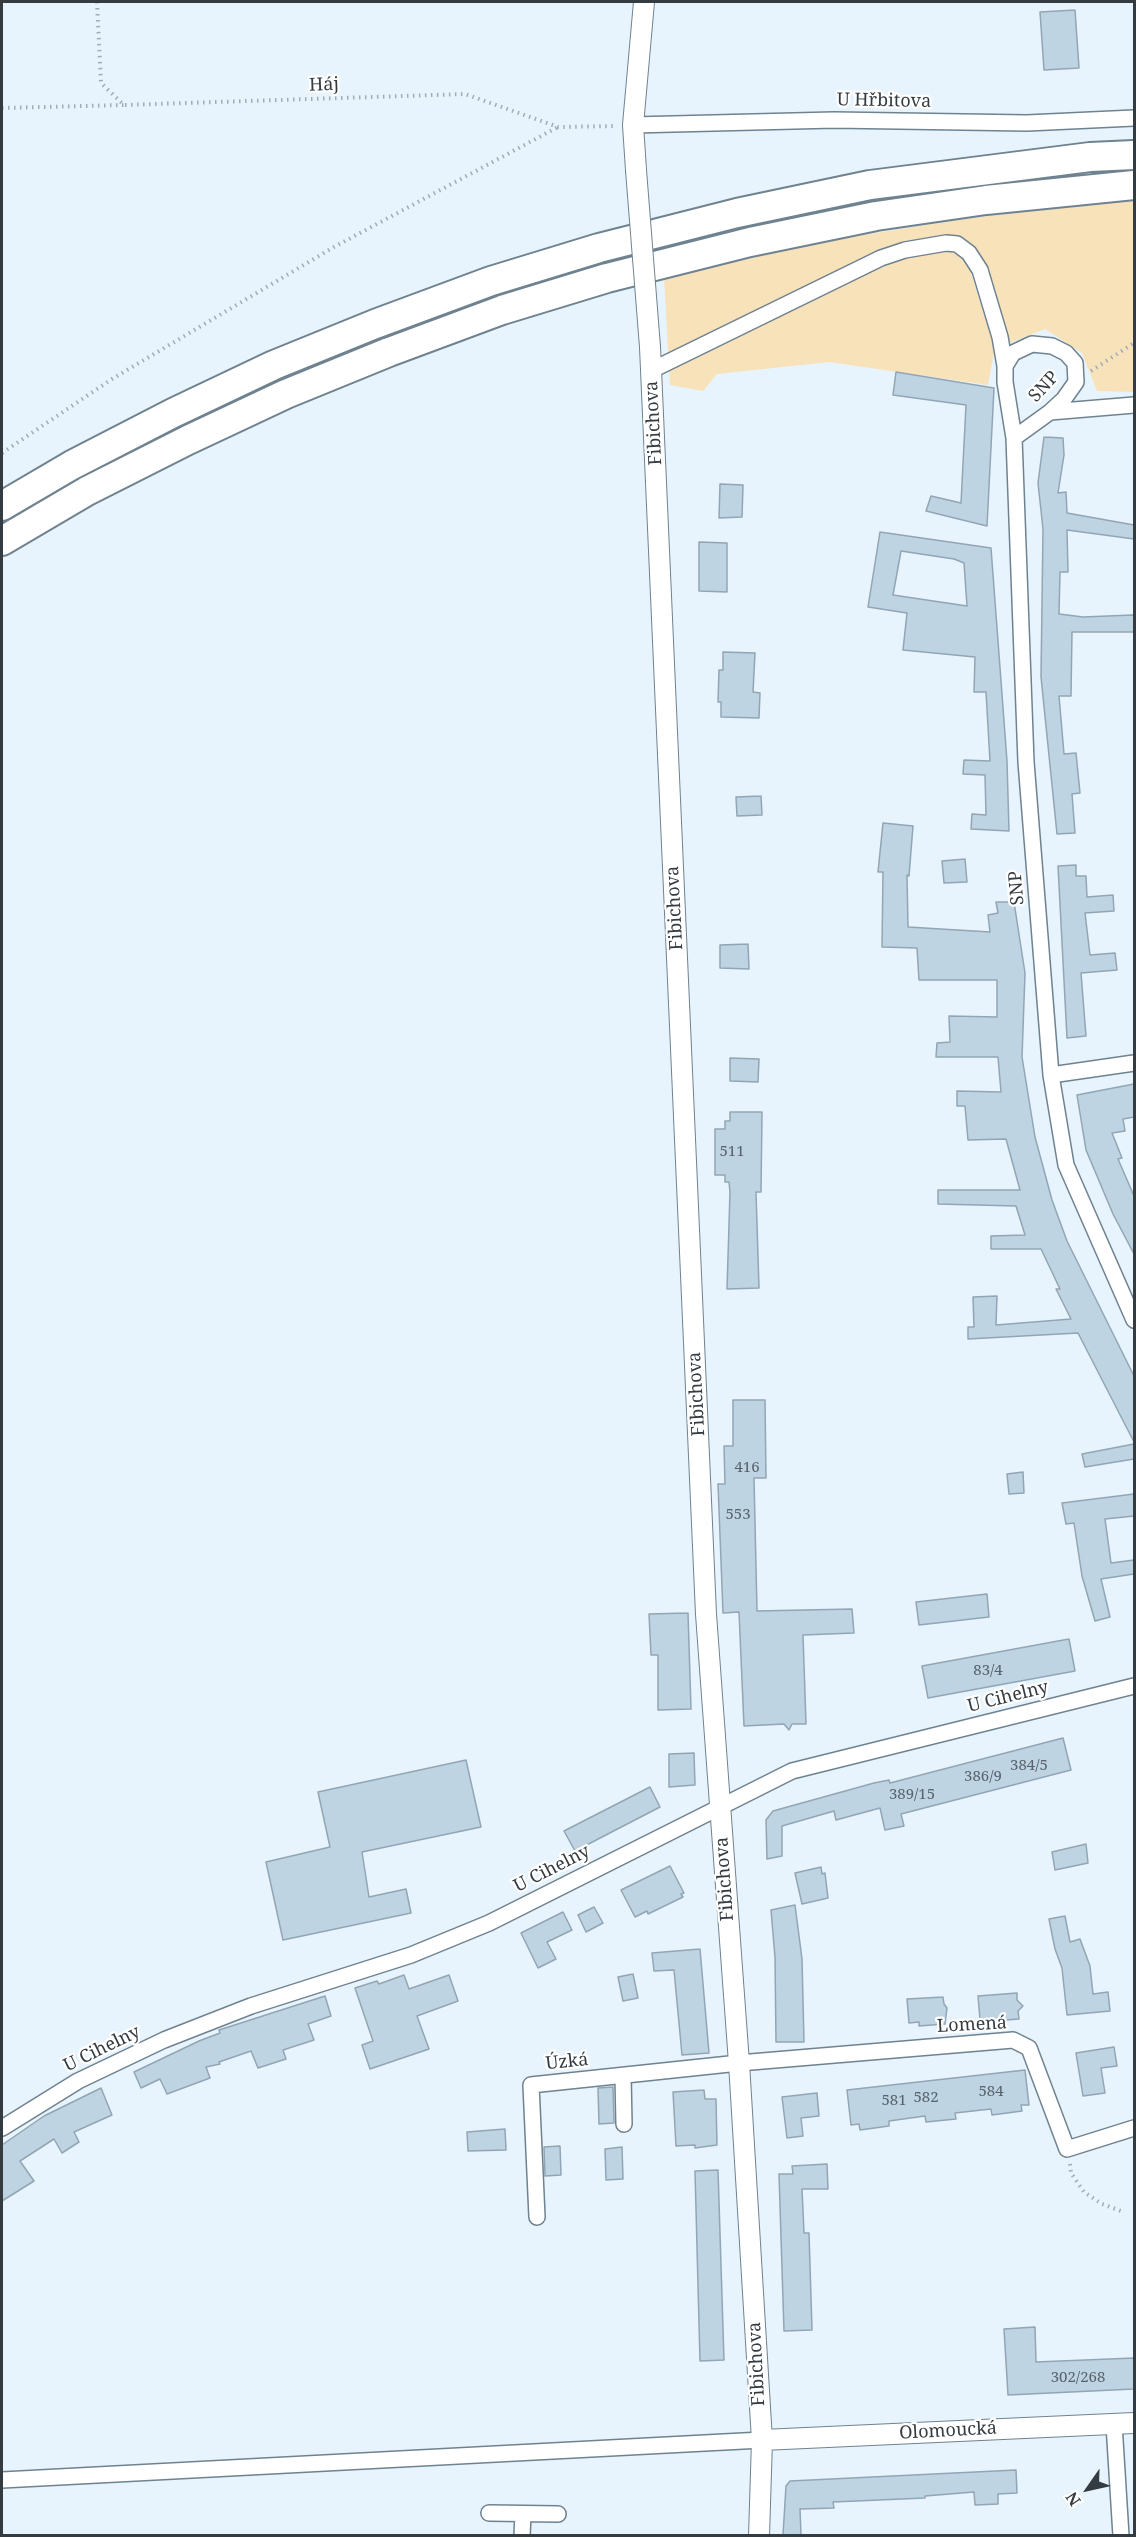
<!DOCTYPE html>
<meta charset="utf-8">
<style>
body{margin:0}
#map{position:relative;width:1136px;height:2537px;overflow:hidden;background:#e7f4fd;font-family:"Noto Serif",serif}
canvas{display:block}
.frame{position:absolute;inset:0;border:3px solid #343c42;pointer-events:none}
.north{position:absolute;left:1058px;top:2459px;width:60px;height:60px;-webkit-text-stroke:4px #fff;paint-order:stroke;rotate:236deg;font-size:16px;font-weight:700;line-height:24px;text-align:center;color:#343c42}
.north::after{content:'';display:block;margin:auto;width:21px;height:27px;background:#343c42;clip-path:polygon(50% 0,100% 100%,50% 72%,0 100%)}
</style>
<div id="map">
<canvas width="1136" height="2537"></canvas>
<div class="frame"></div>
<div class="north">N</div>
</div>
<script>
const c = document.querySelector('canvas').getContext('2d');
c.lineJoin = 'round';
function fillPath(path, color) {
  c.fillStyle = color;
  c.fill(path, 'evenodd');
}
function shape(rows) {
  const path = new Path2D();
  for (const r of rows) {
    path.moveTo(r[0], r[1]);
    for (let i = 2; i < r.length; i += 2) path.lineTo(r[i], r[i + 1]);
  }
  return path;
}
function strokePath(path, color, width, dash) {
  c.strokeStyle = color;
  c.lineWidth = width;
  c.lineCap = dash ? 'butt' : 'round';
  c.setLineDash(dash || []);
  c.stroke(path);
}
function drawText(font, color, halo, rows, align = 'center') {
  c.font = font + ' "Noto Serif",serif';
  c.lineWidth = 4.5;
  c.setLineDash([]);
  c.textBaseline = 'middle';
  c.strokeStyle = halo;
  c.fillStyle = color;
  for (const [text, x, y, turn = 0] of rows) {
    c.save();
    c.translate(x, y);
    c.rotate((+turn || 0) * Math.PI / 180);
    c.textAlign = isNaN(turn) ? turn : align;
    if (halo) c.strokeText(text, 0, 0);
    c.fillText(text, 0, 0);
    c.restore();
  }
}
const green = shape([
 [1134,200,1134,392,1097,391,1082,353,1045,329,1010,343,984,267,966,258,995,347,988,385,829,362,717,374,703,391,670,385,664,278,826,241,970,218]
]);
const building = shape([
 [1075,10,1079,68,1044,70,1040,12,1075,10],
 [896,372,994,388,987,526,926,511,931,496,961,503,966,405,893,395,896,372],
 [1044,437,1063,438,1064,455,1058,493,1066,492,1067,513,1134,525,1134,539,1067,530,1068,572,1060,572,1059,614,1083,617,1133,615,1134,617,1134,632,1072,632,1071,696,1059,696,1064,754,1076,753,1080,793,1072,794,1075,833,1057,834,1041,677,1043,529,1038,483,1044,437],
 [720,484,743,485,742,517,719,518,720,484],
 [880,532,991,548,1007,761,1009,831,971,829,972,814,986,815,985,775,963,774,964,760,990,761,986,692,974,692,975,657,903,650,907,613,868,607,880,532],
 [901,551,954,559,964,563,967,606,893,595,901,551],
 [699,542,727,543,727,592,699,591,699,542],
 [723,652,755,653,753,692,760,693,759,718,721,717,721,702,718,702,719,670,723,670,723,652],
 [761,796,762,815,737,816,736,797,761,796],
 [883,823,913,826,909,876,907,875,908,927,990,932,988,915,998,913,996,902,1014,902,1025,973,1022,1057,1035,1137,1052,1200,1067,1241,1134,1376,1134,1442,1078,1333,968,1339,968,1327,974,1327,973,1297,997,1296,996,1325,1071,1319,1056,1289,1060,1289,1041,1249,991,1249,991,1236,1025,1235,1016,1206,938,1204,938,1190,1020,1190,1006,1139,968,1140,965,1106,957,1106,957,1091,1001,1092,998,1057,936,1057,937,1043,950,1042,949,1016,997,1017,997,980,919,980,917,948,882,947,883,872,878,872,883,823],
 [965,859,967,882,944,883,942,861,965,859],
 [1076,865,1076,876,1086,876,1087,897,1113,895,1114,911,1085,913,1090,955,1115,953,1117,970,1081,973,1086,1036,1067,1038,1058,866,1076,865],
 [748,944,749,969,720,968,720,945,748,944],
 [730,1058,759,1059,758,1082,730,1081,730,1058],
 [1134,1084,1134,1117,1123,1119,1125,1131,1112,1133,1122,1158,1118,1159,1134,1196,1134,1254,1113,1214,1086,1150,1077,1095,1134,1084],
 [730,1112,762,1112,761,1192,756,1192,759,1288,727,1289,730,1192,729,1182,725,1182,725,1175,715,1175,715,1129,725,1129,725,1121,730,1121,730,1112],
 [733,1400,765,1400,766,1478,754,1478,757,1611,852,1609,854,1633,803,1635,806,1724,792,1724,789,1730,784,1724,744,1726,739,1612,723,1613,718,1484,725,1484,724,1446,733,1446,733,1400],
 [1134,1444,1134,1459,1085,1467,1082,1454,1134,1444],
 [1023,1472,1024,1493,1009,1494,1007,1474,1023,1472],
 [1134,1494,1134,1516,1105,1519,1111,1563,1134,1560,1134,1574,1101,1579,1110,1617,1095,1621,1082,1576,1074,1523,1066,1524,1062,1503,1134,1494],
 [987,1594,989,1617,919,1625,916,1602,987,1594],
 [688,1613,691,1709,658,1710,658,1655,651,1655,649,1614,688,1613],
 [1069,1639,1075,1671,928,1698,922,1666,1069,1639],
 [1063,1738,1071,1770,901,1814,904,1826,885,1830,880,1808,836,1820,834,1811,782,1826,782,1856,767,1859,766,1820,773,1811,874,1783,889,1780,890,1783,1063,1738],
 [694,1753,695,1785,669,1787,669,1754,694,1753],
 [466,1760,481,1827,362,1852,369,1897,406,1889,411,1913,283,1940,266,1862,330,1847,318,1792,466,1760],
 [650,1787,660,1807,575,1851,564,1831,650,1787],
 [1086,1844,1088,1863,1055,1870,1052,1852,1086,1844],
 [670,1866,684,1893,681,1894,683,1897,648,1914,647,1911,635,1917,621,1890,670,1866],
 [821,1867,822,1874,825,1873,828,1898,802,1904,795,1873,821,1867],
 [795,1905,802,1959,804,2042,776,2042,775,1957,771,1910,795,1905],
 [594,1907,603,1923,586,1932,578,1915,594,1907],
 [563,1912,572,1930,547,1942,556,1959,538,1968,521,1933,563,1912],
 [1065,1916,1070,1942,1080,1939,1090,1966,1093,1994,1108,1992,1110,2011,1067,2015,1062,1968,1055,1949,1049,1919,1065,1916],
 [700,1949,709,2053,682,2055,674,1970,654,1971,652,1953,700,1949],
 [633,1974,638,1998,623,2001,618,1977,633,1974],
 [404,1975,409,1989,449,1975,458,2001,417,2016,429,2049,370,2069,362,2045,373,2041,355,1988,377,1981,379,1984,404,1975],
 [1017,1993,1017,2000,1023,2006,1018,2011,1019,2019,992,2021,992,2018,980,2019,978,1996,1017,1993],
 [325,1996,331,2016,308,2024,314,2040,283,2050,286,2059,258,2068,251,2051,219,2062,220,2064,206,2067,210,2078,167,2094,160,2079,141,2088,134,2072,199,2041,220,2033,219,2030,325,1996],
 [943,1997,944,2004,947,2008,945,2024,919,2026,919,2022,909,2023,907,1999,943,1997],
 [1114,2047,1117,2066,1101,2068,1105,2093,1083,2096,1076,2053,1114,2047],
 [1025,2070,1029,2105,1021,2105,1022,2111,992,2115,991,2109,955,2113,956,2119,926,2122,925,2116,889,2121,889,2126,860,2130,859,2124,851,2125,847,2090,1025,2070],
 [613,2087,614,2123,599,2124,598,2088,613,2087],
 [101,2088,112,2115,74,2132,79,2142,62,2153,54,2139,20,2161,34,2181,2,2201,2,2145,44,2116,101,2088],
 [704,2090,705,2099,716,2099,717,2145,695,2148,695,2145,676,2146,673,2092,704,2090],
 [817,2093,819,2116,801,2118,803,2136,787,2138,782,2097,817,2093],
 [505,2129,506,2150,468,2151,467,2132,505,2129],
 [560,2146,561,2175,545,2176,544,2147,560,2146],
 [622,2147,623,2179,606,2180,605,2149,622,2147],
 [827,2164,828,2189,802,2189,804,2233,809,2233,812,2330,784,2331,779,2174,793,2174,792,2166,827,2164],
 [718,2170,724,2360,700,2361,695,2171,718,2170],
 [1035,2327,1036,2362,1134,2358,1134,2389,1008,2395,1004,2329,1035,2327],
 [1016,2470,1017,2493,998,2494,998,2504,975,2505,974,2492,925,2496,925,2498,833,2502,834,2508,800,2509,801,2535,783,2535,786,2486,790,2481,1016,2470]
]);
const path = shape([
 [97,2,101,83,124,105,465,94,558,127,616,126],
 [2,108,124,105],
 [1091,371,1134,343],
 [2,453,112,379,334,247,558,127],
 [1070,2164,1071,2173,1084,2192,1102,2204,1121,2211]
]);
const minor = shape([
 [633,125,834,120,1027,123,1134,118],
 [652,370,881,258,905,250,946,243,957,244,969,253,980,270,1000,337,1005,366],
 [1050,412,1134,405],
 [1014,438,1050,412,1064,399,1076,382,1075,363,1066,353,1052,346,1032,344,1013,353,1005,366,1005,382,1014,438,1026,762,1051,1075,1066,1165,1134,1320],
 [1051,1075,1134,1063],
 [623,2076,624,2124],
 [2,2128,78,2081,164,2040,251,2006,411,1955,489,1923,792,1771,1134,1686],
 [537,2217,531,2085,739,2063,1013,2040,1029,2048,1067,2149,1134,2128],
 [1114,2424,1121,2536],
 [2,2480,762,2440],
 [489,2513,558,2514],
 [522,2536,523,2514]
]);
const tertiary = shape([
 [636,170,633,125,644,2],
 [650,347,706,1614,739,2063,762,2440,759,2536],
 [762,2440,1134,2423]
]);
const motorway = shape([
 [2,506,72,465,173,413,274,365,375,324,491,281,599,248,737,213,870,185,1090,157,1134,155],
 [2,541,87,491,188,440,286,394,389,352,502,310,607,278,750,242,876,216,986,200,1134,185]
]);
const tertiaryBridge = shape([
 [636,170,650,347]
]);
const numberNames = [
 ["511",732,1152],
 ["416",747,1468],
 ["553",738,1515],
 ["83/4",988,1671],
 ["384/5",1029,1766],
 ["386/9",983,1777],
 ["389/15",912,1795],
 ["584",991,2092],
 ["582",926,2098],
 ["581",894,2101],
 ["302/268",1078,2378]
];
const streetNames = [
 ["Háj",324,85,-2],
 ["U Hřbitova",884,101,1],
 ["SNP",1044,387,-47],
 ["Fibichova",654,423,-93],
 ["SNP",1017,888,-95],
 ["Fibichova",675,908,-93],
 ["Fibichova",697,1394,-93],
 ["U Cihelny",1008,1697,-14],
 ["U Cihelny",552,1869,-27],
 ["Fibichova",725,1879,-94],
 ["Lomená",972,2025,-3],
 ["U Cihelny",102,2049,-26],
 ["Úzká",567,2062,-6],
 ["Fibichova",757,2364,-93],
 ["Olomoucká",948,2431,-3]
];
fillPath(green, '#f8e2ba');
fillPath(building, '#bfd4e3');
strokePath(building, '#92a5b4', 1.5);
strokePath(minor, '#6f8290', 18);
strokePath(tertiary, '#6f8290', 22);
strokePath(motorway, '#6f8290', 32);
strokePath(path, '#a1acb3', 4, [1.5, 4.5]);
strokePath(minor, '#fff', 15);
strokePath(tertiary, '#fff', 20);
strokePath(motorway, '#fff', 28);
strokePath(tertiaryBridge, '#6f8290', 22, []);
strokePath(tertiaryBridge, '#fff', 20);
drawText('15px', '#57626a', null, numberNames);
drawText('18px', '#343c42', '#fff', streetNames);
</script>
